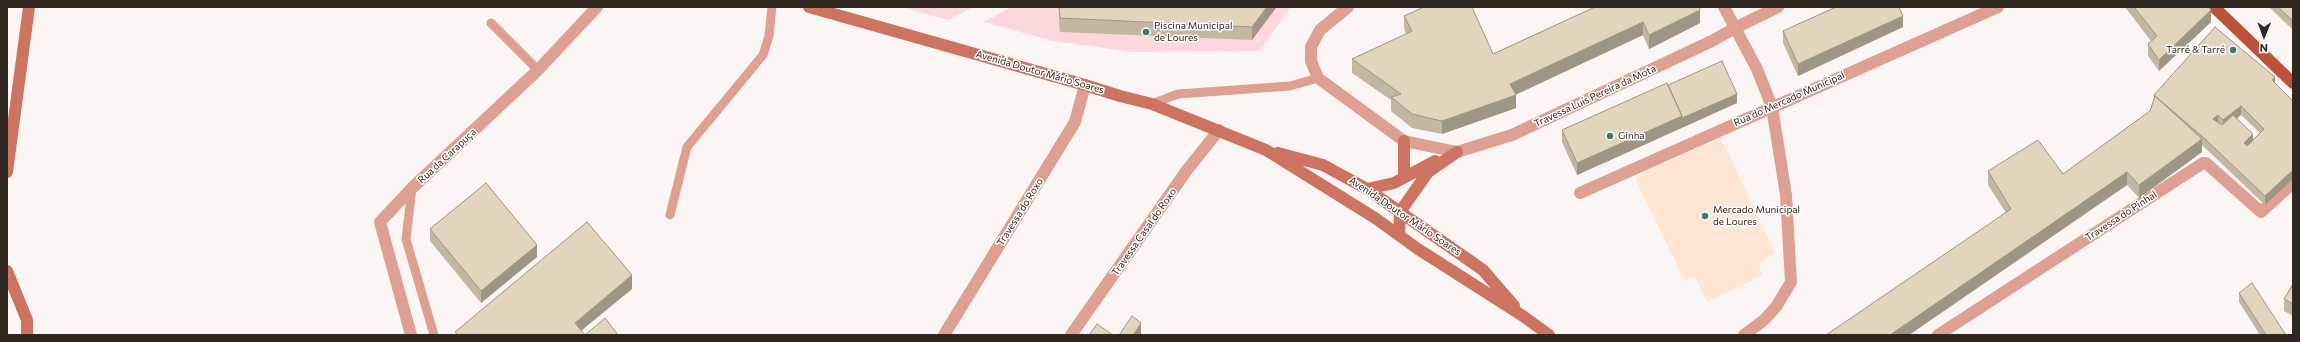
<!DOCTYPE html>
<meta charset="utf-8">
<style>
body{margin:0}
#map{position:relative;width:2300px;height:342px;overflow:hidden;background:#fbf6f3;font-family:Commissioner,sans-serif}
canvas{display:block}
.frame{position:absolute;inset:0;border:8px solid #312721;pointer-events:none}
.north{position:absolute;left:2244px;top:16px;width:40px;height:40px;-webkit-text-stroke:3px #fff;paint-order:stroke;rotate:181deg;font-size:11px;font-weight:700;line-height:16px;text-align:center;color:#312721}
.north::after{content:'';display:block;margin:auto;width:14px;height:18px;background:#312721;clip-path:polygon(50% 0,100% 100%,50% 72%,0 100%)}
</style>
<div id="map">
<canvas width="2300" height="342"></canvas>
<div class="frame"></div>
<div class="north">N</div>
</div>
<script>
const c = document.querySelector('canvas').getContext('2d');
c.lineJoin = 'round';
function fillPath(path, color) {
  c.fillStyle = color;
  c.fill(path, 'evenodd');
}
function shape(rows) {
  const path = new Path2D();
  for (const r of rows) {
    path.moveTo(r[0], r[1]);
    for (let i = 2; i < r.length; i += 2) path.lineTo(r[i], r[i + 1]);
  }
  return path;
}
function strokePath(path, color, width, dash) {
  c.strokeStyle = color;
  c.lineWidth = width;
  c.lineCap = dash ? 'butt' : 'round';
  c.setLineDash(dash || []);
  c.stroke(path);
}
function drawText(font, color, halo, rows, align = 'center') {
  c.font = font + ' Commissioner,sans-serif';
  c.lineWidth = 3;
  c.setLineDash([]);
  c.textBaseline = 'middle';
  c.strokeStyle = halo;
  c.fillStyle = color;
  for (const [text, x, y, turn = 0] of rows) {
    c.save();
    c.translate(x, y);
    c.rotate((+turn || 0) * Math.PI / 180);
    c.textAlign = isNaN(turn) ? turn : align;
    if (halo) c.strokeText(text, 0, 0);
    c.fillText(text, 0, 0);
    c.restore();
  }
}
const built = shape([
 [1721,138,1775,253,1757,264,1763,275,1707,302,1695,276,1685,281,1635,179,1642,173]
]);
const green = shape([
 [903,7,973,7,948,20],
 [1012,7,1291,7,1259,51,1133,52,1053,41,984,22]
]);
const lane = shape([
 [491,23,538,70],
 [1152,104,1178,94,1290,86,1318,78],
 [412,188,406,239,434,335],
 [670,215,687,147,763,55,769,36,772,7]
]);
const street = shape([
 [1348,7,1320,30,1311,47,1311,61,1318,78,1404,141,1457,152,1512,135,1712,41,1735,28,1778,7],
 [1724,7,1757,69,1772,107,1786,195,1791,282,1776,307,1764,320,1744,335],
 [1580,193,1998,7],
 [411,335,380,222,412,188,538,70,597,7],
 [944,335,1075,122,1085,85],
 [1071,335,1187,170,1219,130],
 [1938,335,2203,163,2206,163,2261,212,2293,183]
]);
const secondary = shape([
 [809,7,1085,85,1120,96,1152,104,1266,150,1375,218,1418,249,1523,316,1549,335],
 [1404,141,1404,177],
 [1278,153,1323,165,1367,189,1483,270,1514,306],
 [7,172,29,7],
 [1367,189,1394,183,1435,161],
 [1399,235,1400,212,1428,172,1457,152],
 [7,271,27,320,27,335]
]);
const primary = shape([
 [2214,7,2293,83]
]);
const wall = shape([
 [1276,7,1252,40,1060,32,1059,21,1059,8],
 [1595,7,1700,23,1649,49,1643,35,1516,94,1516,108,1442,134,1412,128,1391,111,1391,100,1352,73,1352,59,1406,34,1404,29,1404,16,1493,54],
 [2125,7,2209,7,2211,22,2159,71,2148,56,2148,44,2151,41],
 [2269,7,2293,7,2293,30],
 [1903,27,1798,76,1783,43,1783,31],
 [2275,83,2293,101,2293,179,2265,205,2202,145,2202,152,2139,198,2127,185,1909,335,1826,335,2006,213,1988,185,1988,171,2063,174,2150,111,2154,98,2154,95],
 [2241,115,2260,133,2253,140,2237,118],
 [1737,103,1577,175,1562,142,1562,130],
 [430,229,537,257,481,303,430,241],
 [2293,277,2293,316,2284,311,2284,299,2293,284],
 [2239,293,2286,335,2260,335,2239,302]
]);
const shadedWall = shape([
 [1267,7,1276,7,1276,8,1252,40,1252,27],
 [1700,10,1700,23,1649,49,1649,35],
 [2211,10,2211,22,2159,71,2159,60],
 [1903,16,1903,27,1798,76,1798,64],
 [1643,22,1643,35,1511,97,1516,95,1516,108,1442,134,1442,121,1510,84],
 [2275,77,2275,86,2272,80],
 [1737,94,1737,103,1577,175,1577,163,1682,116],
 [2241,106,2241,115,2223,129,2223,120],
 [2218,115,2218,124,2213,119],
 [2253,134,2253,142,2244,152,2244,143],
 [2202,139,2202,152,2139,198,2139,185],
 [2293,170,2293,179,2265,205,2265,196],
 [2127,172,2127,185,1909,335,1890,335],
 [537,245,537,257,481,303,481,291],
 [632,275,632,289,576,335,575,323],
 [1141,323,1141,335,1133,335]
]);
const building = shape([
 [1069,7,1267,7,1252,27,1060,18,1059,8,1069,7],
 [1424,7,1472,7,1493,54,1595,7,1699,7,1700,10,1649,35,1643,22,1510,84,1516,95,1442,121,1412,114,1391,97,1401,94,1352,59,1412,31,1404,16,1424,7],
 [1836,7,1899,7,1903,16,1798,64,1783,31,1836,7],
 [2134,7,2209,7,2211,10,2159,60,2148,44,2157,36,2134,7],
 [2278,7,2293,7,2293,21,2278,7],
 [2215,27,2275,77,2272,80,2293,101,2293,170,2265,196,2204,138,2154,95,2215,27],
 [2241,106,2264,129,2247,146,2244,143,2253,134,2233,115,2222,125,2213,119,2218,115,2223,120,2241,106],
 [1722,61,1737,94,1682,118,1682,116,1668,85,1722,61],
 [1667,83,1682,116,1577,163,1562,130,1667,83],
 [2155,96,2202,139,2139,185,2127,172,1890,335,1826,335,2011,209,1988,171,2038,140,2063,174,2150,111,2155,96],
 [486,183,537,245,481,291,430,229,486,183],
 [587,222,632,275,575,323,585,335,605,318,618,335,458,335,455,332,587,222],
 [2252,283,2286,335,2266,335,2239,293,2252,283],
 [2293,284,2293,304,2284,299,2293,284],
 [1132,316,1141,323,1133,335,1119,335,1132,316],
 [1097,324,1113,335,1089,335,1097,324]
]);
const markers = [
 [1146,32,4,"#3a7b6b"],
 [2233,50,4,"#3a7b6b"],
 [1610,136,4,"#3a7b6b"],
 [1705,216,4,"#3a7b6b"]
];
const poiNames = [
 ["Piscina Municipal",1154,26],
 ["de Loures",1154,38],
 ["Tarré & Tarré",2225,50,"right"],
 ["Ginha",1618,136],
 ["Mercado Municipal",1713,210],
 ["de Loures",1713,222]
];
const streetNames = [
 ["Avenida Doutor Mário Soares",1040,72,16],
 ["Travessa Luís Pereira da Mota",1595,96,-25],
 ["Rua do Mercado Municipal",1789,99,-24],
 ["Rua da Carapuça",447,156,-43],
 ["Travessa do Roxo",1020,212,-58],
 ["Avenida Doutor Mário Soares",1405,216,34],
 ["Travessa do Pinhal",2121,216,-33],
 ["Travessa Casal do Roxo",1144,232,-55]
];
fillPath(built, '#ffe5d4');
fillPath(green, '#fcd7dc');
strokePath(lane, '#dda093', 9);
strokePath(street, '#dda093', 12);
strokePath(secondary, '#cc7461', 12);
strokePath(primary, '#bc513c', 12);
fillPath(wall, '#c3b7a3');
fillPath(shadedWall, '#9f9584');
fillPath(building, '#e3d5bd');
strokePath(building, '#9f9584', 1);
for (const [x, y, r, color] of markers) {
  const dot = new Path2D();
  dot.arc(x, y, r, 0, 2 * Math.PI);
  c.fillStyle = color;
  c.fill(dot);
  strokePath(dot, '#fff', 1.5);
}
drawText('10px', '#312721', '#fff', poiNames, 'left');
drawText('10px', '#312721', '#fff', streetNames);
</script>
